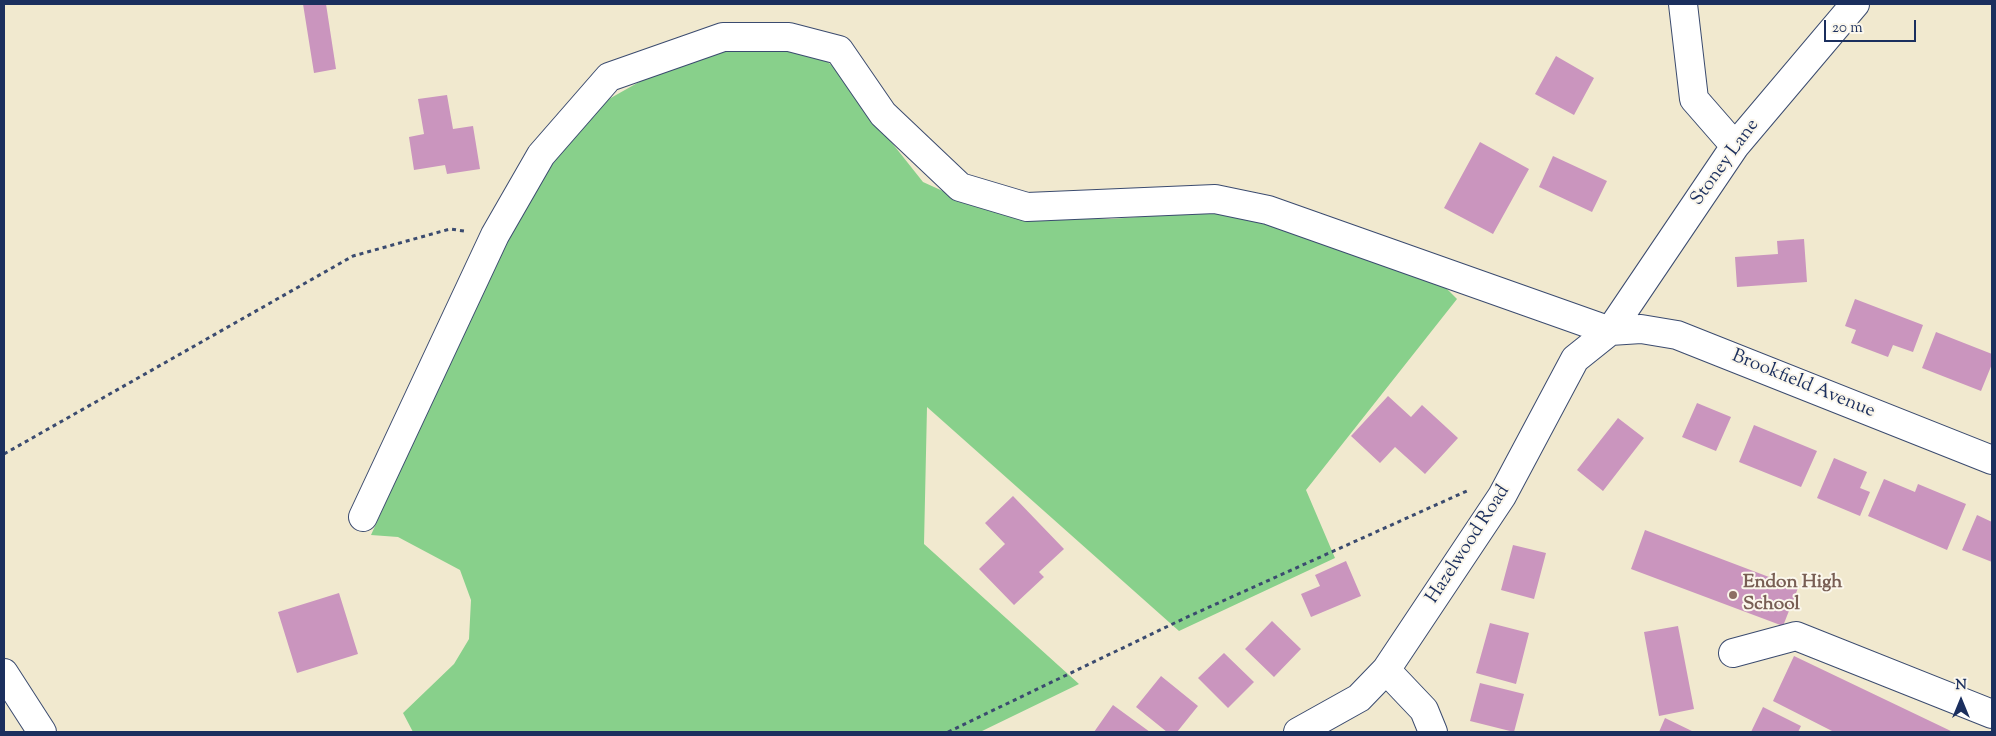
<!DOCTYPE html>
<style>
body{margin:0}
#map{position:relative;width:1996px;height:736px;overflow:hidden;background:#f1e9cf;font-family:"Sorts Mill Goudy",serif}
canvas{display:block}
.frame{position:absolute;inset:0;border:5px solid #1b2f5e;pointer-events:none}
.north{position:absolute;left:1936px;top:676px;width:50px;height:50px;-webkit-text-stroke:4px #fbf7ec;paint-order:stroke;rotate:0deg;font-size:14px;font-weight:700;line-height:20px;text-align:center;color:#1b2f5e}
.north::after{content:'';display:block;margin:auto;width:18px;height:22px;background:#1b2f5e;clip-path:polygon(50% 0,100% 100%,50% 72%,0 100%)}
.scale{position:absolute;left:1824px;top:20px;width:92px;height:22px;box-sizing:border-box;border:2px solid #1b2f5e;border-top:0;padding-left:6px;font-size:15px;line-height:18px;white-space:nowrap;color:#1b2f5e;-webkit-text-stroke:4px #fbf7ec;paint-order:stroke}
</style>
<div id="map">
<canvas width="1996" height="736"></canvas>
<div class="frame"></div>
<div class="north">N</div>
<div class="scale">20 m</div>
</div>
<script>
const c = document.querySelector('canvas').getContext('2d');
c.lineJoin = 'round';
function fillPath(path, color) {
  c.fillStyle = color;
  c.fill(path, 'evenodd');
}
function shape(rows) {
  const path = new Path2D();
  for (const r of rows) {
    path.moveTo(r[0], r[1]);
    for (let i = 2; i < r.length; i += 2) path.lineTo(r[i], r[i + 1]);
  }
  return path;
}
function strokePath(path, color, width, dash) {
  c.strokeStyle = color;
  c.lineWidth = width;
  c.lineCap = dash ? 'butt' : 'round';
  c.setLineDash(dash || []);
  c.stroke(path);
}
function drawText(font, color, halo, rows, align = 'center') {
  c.font = font + ' "Sorts Mill Goudy",serif';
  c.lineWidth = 4;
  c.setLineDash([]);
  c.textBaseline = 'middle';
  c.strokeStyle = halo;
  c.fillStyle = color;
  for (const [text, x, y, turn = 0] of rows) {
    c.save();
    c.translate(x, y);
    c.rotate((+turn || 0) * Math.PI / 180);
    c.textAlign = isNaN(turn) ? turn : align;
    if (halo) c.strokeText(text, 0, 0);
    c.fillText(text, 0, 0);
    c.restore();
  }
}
const green = shape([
 [806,46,841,72,869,114,923,182,945,192,1035,217,1111,219,1205,212,1251,216,1432,274,1457,299,1306,490,1335,558,1179,631,927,407,924,544,1079,684,980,732,413,732,403,713,454,664,469,639,471,600,460,570,398,537,371,535,536,169,593,108,655,73,732,47]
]);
const building = shape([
 [303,4,326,4,336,69,314,73],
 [1556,56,1594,78,1574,115,1535,94],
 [447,95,453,129,473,126,480,169,447,174,445,165,414,170,409,137,424,134,418,99],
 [1480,142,1529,169,1493,234,1444,208],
 [1553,156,1607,181,1592,212,1539,187],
 [1804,239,1807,282,1737,287,1735,257,1778,254,1777,241],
 [1855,299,1923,325,1913,352,1893,345,1888,357,1851,343,1856,330,1845,326],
 [1936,332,1992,354,1992,364,1981,391,1922,368],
 [1388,396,1411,417,1422,405,1458,438,1425,474,1395,447,1380,463,1351,436],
 [1697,403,1731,417,1716,451,1682,437],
 [1618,418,1644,438,1603,491,1577,470],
 [1754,425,1817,451,1801,487,1739,462],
 [1834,458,1867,472,1860,488,1870,492,1860,516,1817,498],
 [1884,479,1915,492,1918,484,1966,504,1947,550,1868,516],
 [1013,496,1064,549,1039,572,1044,577,1014,605,979,569,1005,544,985,523],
 [1977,515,1992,522,1992,562,1962,550],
 [1645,530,1798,588,1783,626,1631,569],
 [1513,545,1546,553,1534,599,1501,590],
 [1346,561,1361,596,1311,617,1301,594,1320,586,1315,575],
 [339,593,358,654,297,673,278,612],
 [1272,621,1301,649,1274,677,1245,649],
 [1490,623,1529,633,1516,684,1476,673],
 [1678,626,1694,709,1659,716,1644,632],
 [1224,653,1254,682,1228,708,1198,678],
 [1794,656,1953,732,1834,732,1773,701],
 [1161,676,1198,706,1177,732,1167,732,1136,707],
 [1480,683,1524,694,1514,732,1470,721],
 [1113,705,1150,732,1094,732],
 [1763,707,1801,726,1798,732,1751,732],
 [1665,718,1694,732,1659,732]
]);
const path = shape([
 [4,454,353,256,450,229,464,231],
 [948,732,1185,618,1469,490]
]);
const minor = shape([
 [1683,4,1694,99,1735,146],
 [363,517,495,235,541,155,609,77,723,37,789,37,839,50,883,114,960,187,1027,207,1215,199,1268,210,1610,331,1641,329,1677,335,1992,460],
 [1733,653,1796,636,1992,714],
 [1386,670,1424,710,1433,732],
 [4,673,42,732],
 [1298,732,1359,698,1386,670,1502,496,1575,359,1610,331,1735,146,1855,4]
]);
const markers = [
 [1733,595,5,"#8d6e63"]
];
const streetNames = [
 ["Stoney Lane",1726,163,-54],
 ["Brookfield Avenue",1803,385,22],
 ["Hazelwood Road",1469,545,-57]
];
const educationNames = [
 ["Endon High",1743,584],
 ["School",1743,606]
];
fillPath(green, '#88d08b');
fillPath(building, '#ca95be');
strokePath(minor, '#3b4b6f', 30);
strokePath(path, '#3b4b6f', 3, [4, 4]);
strokePath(minor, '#fff', 28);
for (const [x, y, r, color] of markers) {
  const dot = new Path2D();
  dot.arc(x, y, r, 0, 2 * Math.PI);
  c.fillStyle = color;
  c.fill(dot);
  strokePath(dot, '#fbf7ec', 2);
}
drawText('19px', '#1b2f5e', '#fbf7ec', streetNames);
drawText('bold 19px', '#785e54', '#fbf7ec', educationNames, 'left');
</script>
